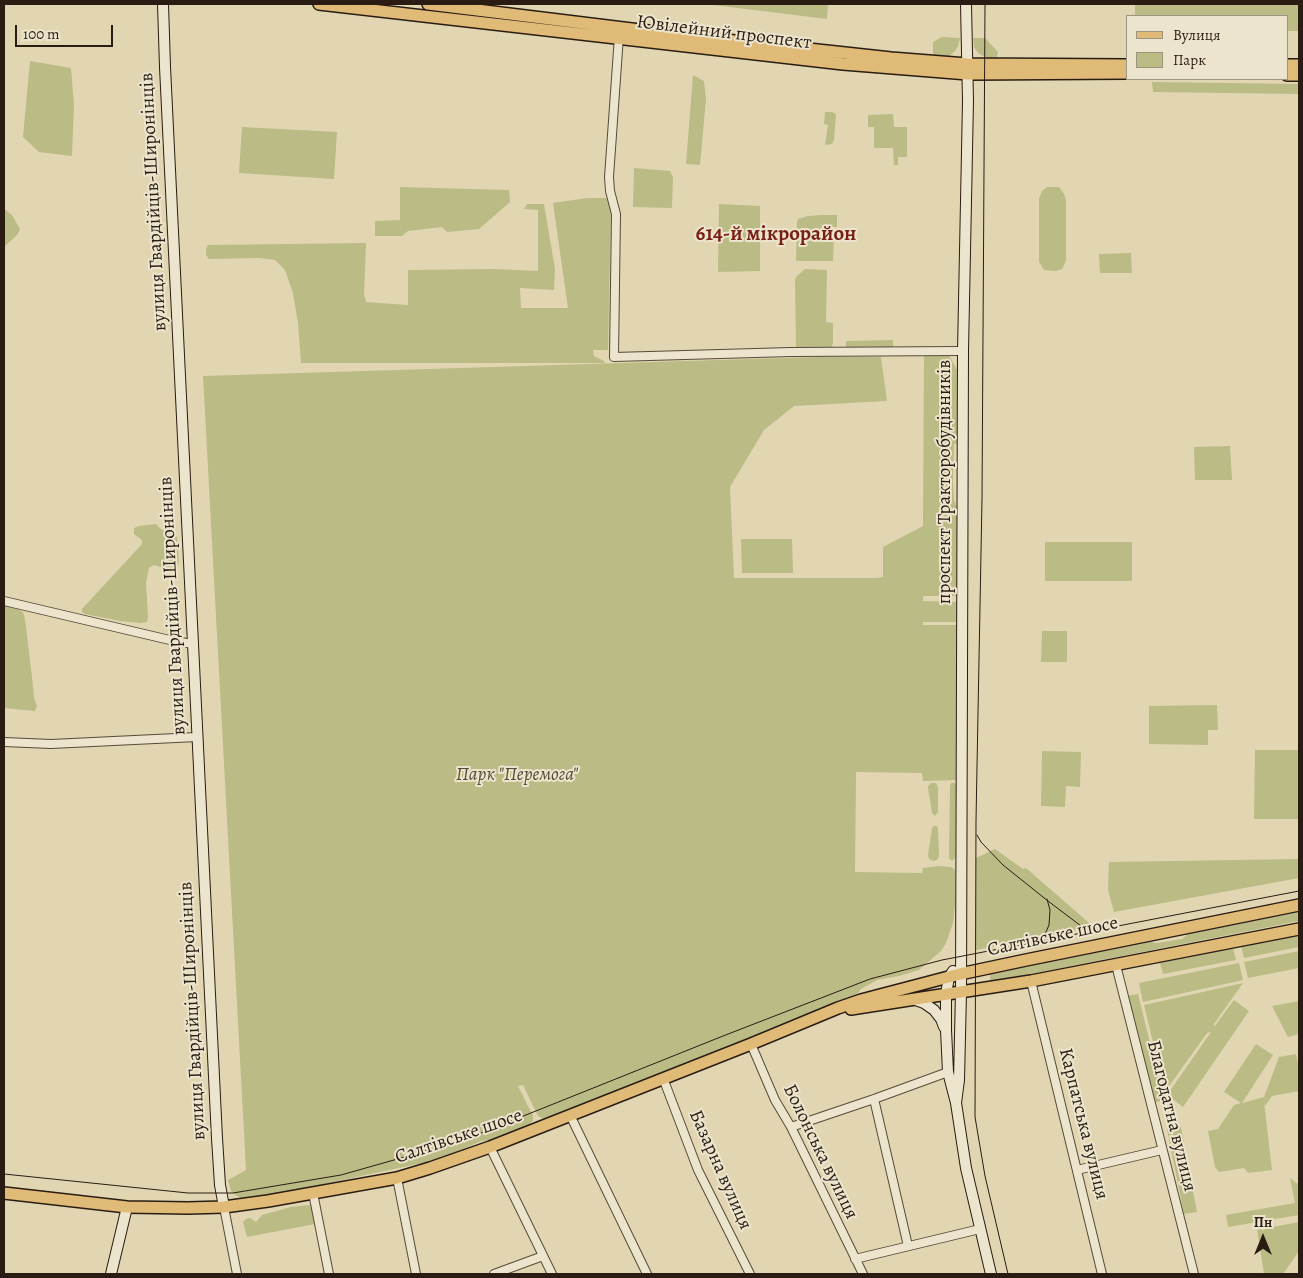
<!DOCTYPE html>
<meta charset="utf-8">
<style>
body{margin:0}
#map{position:relative;width:1303px;height:1278px;overflow:hidden;background:#e1d6b1;font-family:Alegreya,serif}
canvas{display:block}
.frame{position:absolute;inset:0;border:5px solid #2a1c13;pointer-events:none}
.legend{position:absolute;left:1126px;top:15px;width:162px;height:65px;box-sizing:border-box;background:#ece4cc;border:1px solid #9e9482;margin:0;padding:6px 9px;list-style:none;font-size:15px;color:#2a1c13}
.legend li{display:flex;align-items:center;gap:10px;height:25px}
.legend b{width:25px;border:1px solid #9e9482}
.north{position:absolute;left:1238px;top:1213px;width:50px;height:50px;-webkit-text-stroke:4px #ece4cc;paint-order:stroke;rotate:0deg;font-size:14px;font-weight:700;line-height:20px;text-align:center;color:#2a1c13}
.north::after{content:'';display:block;margin:auto;width:18px;height:22px;background:#2a1c13;clip-path:polygon(50% 0,100% 100%,50% 72%,0 100%)}
.scale{position:absolute;left:15px;top:25px;width:98px;height:22px;box-sizing:border-box;border:2px solid #2a1c13;border-top:0;padding-left:6px;font-size:15px;line-height:18px;white-space:nowrap;color:#2a1c13;-webkit-text-stroke:4px #ece4cc;paint-order:stroke}
</style>
<div id="map">
<canvas width="1303" height="1278"></canvas>
<div class="frame"></div>
<ul class="legend">
<li><b style="height:6px;background:#e0bb78"></b>Вулиця</li>
<li><b style="height:14px;background:#bbbb86"></b>Парк</li>
</ul>
<div class="north">Пн</div>
<div class="scale">100 m</div>
</div>
<script>
const c = document.querySelector('canvas').getContext('2d');
c.lineJoin = 'round';
function fillPath(path, color) {
  c.fillStyle = color;
  c.fill(path, 'evenodd');
}
function shape(rows) {
  const path = new Path2D();
  for (const r of rows) {
    path.moveTo(r[0], r[1]);
    for (let i = 2; i < r.length; i += 2) path.lineTo(r[i], r[i + 1]);
  }
  return path;
}
function strokePath(path, color, width, dash) {
  c.strokeStyle = color;
  c.lineWidth = width;
  c.lineCap = dash ? 'butt' : 'round';
  c.setLineDash(dash || []);
  c.stroke(path);
}
function drawText(font, color, halo, rows, align = 'center') {
  c.font = font + ' Alegreya,serif';
  c.lineWidth = 4;
  c.setLineDash([]);
  c.textBaseline = 'middle';
  c.strokeStyle = halo;
  c.fillStyle = color;
  for (const [text, x, y, turn = 0] of rows) {
    c.save();
    c.translate(x, y);
    c.rotate((+turn || 0) * Math.PI / 180);
    c.textAlign = isNaN(turn) ? turn : align;
    if (halo) c.strokeText(text, 0, 0);
    c.fillText(text, 0, 0);
    c.restore();
  }
}
const green = shape([
 [705,4,828,4,827,19],
 [1135,4,1299,4,1299,31,1287,31,1287,16,1135,16],
 [942,37,960,38,958,46,955,51,949,56,933,55,933,42],
 [973,38,985,38,998,52,996,59,990,59,979,54,974,47],
 [30,61,71,68,74,105,72,156,39,152,23,137],
 [693,75,704,81,706,99,700,165,686,164],
 [1152,82,1299,84,1299,94,1153,92],
 [825,112,832,112,836,114,834,140,832,144,825,145,828,125,824,124],
 [893,114,894,127,907,127,907,157,898,157,898,165,894,165,893,148,874,148,874,127,868,127,868,115],
 [242,127,337,132,334,179,239,173],
 [634,168,670,171,673,177,672,208,633,207],
 [400,187,509,190,510,202,479,229,447,232,442,227,408,231,402,236,375,236,375,221,400,220],
 [1047,187,1059,187,1064,194,1066,200,1066,261,1062,269,1056,271,1044,270,1039,262,1039,199,1042,191],
 [587,198,606,198,611,207,608,350,593,350,594,356,604,361,605,363,301,363,298,323,293,293,285,270,275,260,260,258,209,259,206,255,206,249,208,245,366,243,364,294,366,302,408,305,408,270,494,269,538,271,538,210,524,209,527,204,544,204,555,269,554,290,520,288,521,308,568,308,553,203],
 [719,204,760,206,760,271,718,272],
 [4,209,12,215,20,229,17,235,4,247],
 [821,215,837,215,837,227,829,227,829,237,834,237,833,261,796,261,797,222,798,219,808,216],
 [1131,253,1132,273,1100,273,1099,254],
 [805,269,827,270,826,322,833,323,833,343,831,349,796,348,795,279,797,276],
 [893,340,893,349,846,349,846,341],
 [924,354,948,354,959,373,959,443,954,444,953,481,954,500,958,511,958,596,923,596,923,601,958,602,958,622,923,622,923,625,959,625,958,780,923,781,922,773,856,772,855,872,922,873,923,868,938,866,951,867,955,870,955,905,953,923,946,943,941,951,919,970,899,976,877,980,861,989,857,994,846,999,547,1119,542,1118,538,1116,523,1085,518,1086,533,1116,533,1121,528,1125,491,1140,481,1141,445,1157,422,1163,305,1188,250,1198,241,1198,235,1195,231,1191,228,1180,246,1170,203,376,815,357,881,357,887,401,794,406,764,430,730,487,734,578,876,578,883,577,883,547,923,526],
 [1230,446,1232,480,1195,480,1194,447],
 [156,524,161,529,177,537,179,562,177,568,171,570,154,565,149,568,146,583,148,617,147,622,140,623,120,621,85,614,82,612,82,609,142,544,142,540,134,534,134,528,139,526],
 [741,539,792,539,793,573,742,573],
 [1045,542,1132,542,1132,581,1045,581],
 [4,605,17,609,23,612,25,619,32,677,34,698,37,706,35,711,4,708],
 [1042,631,1067,631,1067,662,1041,662],
 [1217,705,1218,730,1208,730,1208,745,1149,744,1149,706],
 [1255,750,1299,750,1299,819,1254,819],
 [1042,751,1081,752,1080,787,1066,786,1065,807,1041,806],
 [931,783,936,783,938,787,938,812,935,816,932,813,928,788,928,786],
 [951,783,955,783,956,786,955,858,952,861,949,858,950,786],
 [934,826,937,826,938,829,939,856,937,860,933,861,929,859,928,855,932,828],
 [995,849,1023,869,1026,868,1088,922,1092,927,976,950,976,858],
 [1299,859,1299,878,1114,912,1108,890,1109,862],
 [1299,912,1299,921,990,982,990,974,1151,942,1157,943,1182,939,1188,934],
 [1299,934,1299,947,1244,958,1241,946],
 [1233,948,1236,960,1163,974,1160,963],
 [1299,951,1299,968,1248,978,1244,962],
 [1239,963,1243,980,1143,1002,1139,983],
 [1243,983,1214,1024,1214,1027,1234,1000,1249,1011,1183,1107,1167,1095,1211,1032,1207,1033,1165,1092,1144,1005],
 [1138,994,1164,1100,1153,1103,1126,996],
 [1299,1001,1299,1034,1288,1037,1272,1006],
 [1256,1044,1273,1055,1242,1103,1264,1097,1279,1057,1296,1054,1299,1069,1299,1091,1272,1096,1265,1106,1264,1101,1272,1170,1248,1173,1244,1168,1219,1172,1215,1167,1208,1131,1218,1129,1234,1105,1241,1103,1224,1092],
 [1181,1127,1197,1212,1184,1214,1167,1129],
 [1290,1178,1299,1185,1299,1215,1228,1227,1226,1215,1295,1203],
 [310,1205,313,1207,315,1220,315,1224,247,1237,243,1222,246,1219,250,1218,256,1222,262,1215,291,1207],
 [1299,1222,1299,1251,1283,1274,1264,1274,1257,1230]
]);
const street = shape([
 [619,36,609,177,610,191,616,214,614,357,791,352,963,351],
 [4,601,174,641,193,644],
 [4,742,51,744,197,737],
 [1116,965,1194,1274],
 [1031,981,1102,1274],
 [751,1044,775,1100,791,1127,863,1274],
 [663,1078,698,1170,750,1274],
 [874,1099,908,1246],
 [570,1115,647,1274],
 [791,1127,874,1099,948,1072],
 [490,1147,552,1274],
 [1077,1170,1162,1150],
 [397,1178,416,1274],
 [313,1193,329,1274],
 [224,1207,237,1274],
 [855,1259,980,1229],
 [494,1274,543,1256]
]);
const secondary = shape([
 [163,4,165,67,217,1138,220,1185,224,1207],
 [953,971,949,977,946,994,946,1030,948,1072,956,1103,966,1168,991,1274],
 [913,999,924,1003,934,1010,941,1019,944,1027],
 [956,1103,959,1080,961,992,963,351,968,101,966,4],
 [111,1274,127,1207]
]);
const primary = shape([
 [319,4,843,64,968,74,1127,73],
 [428,4,689,36,891,58,967,64,1127,65],
 [1287,65,1299,65],
 [1287,75,1299,75],
 [851,1009,1031,981,1299,929],
 [4,1193,127,1207,188,1208,224,1207,268,1201,397,1178,430,1168,490,1147,751,1044,838,1008,861,1000,960,974,1026,960,1299,905]
]);
const tram = shape([
 [985,4,982,499,976,820,975,1117,985,1176,1008,1274],
 [977,835,981,842,1003,865,1048,901,1085,929,1093,931],
 [1034,941,1039,939,1046,932,1049,925,1050,910,1047,899],
 [4,1174,188,1193,233,1193,341,1175,461,1141,723,1036,870,979,942,960,1299,891]
]);
const streetNames = [
 ["Ювілейний проспект",724,33,7],
 ["вулиця Гвардійців-Широнінців",154,202,-93],
 ["проспект Тракторобудівників",945,482,-90],
 ["вулиця Гвардійців-Широнінців",173,606,-93],
 ["Салтівське шосе",1053,937,-12],
 ["вулиця Гвардійців-Широнінців",193,1011,-93],
 ["Благодатна вулиця",1171,1116,76],
 ["Карпатська вулиця",1083,1124,76],
 ["Салтівське шосе",459,1137,-19],
 ["Болонська вулиця",820,1152,64],
 ["Базарна вулиця",720,1170,66]
];
const parkNames = [
 ["Парк \"Перемога\"",517,775]
];
const quarterNames = [
 ["614-й мікрорайон",776,235]
];
fillPath(green, '#bbbb86');
strokePath(street, '#584a3a', 10);
strokePath(secondary, '#2a1c13', 12);
strokePath(primary, '#2a1c13', 14);
strokePath(street, '#ece4cc', 8);
strokePath(secondary, '#ece4cc', 10);
strokePath(primary, '#e0bb78', 11);
strokePath(tram, '#2a1c13', 1);
drawText('19px', '#2a1c13', '#ece4cc', streetNames);
drawText('italic 19px', '#564c36', '#ece4cc', parkNames);
drawText('bold 21px', '#7a1f14', '#ece4cc', quarterNames);
</script>
